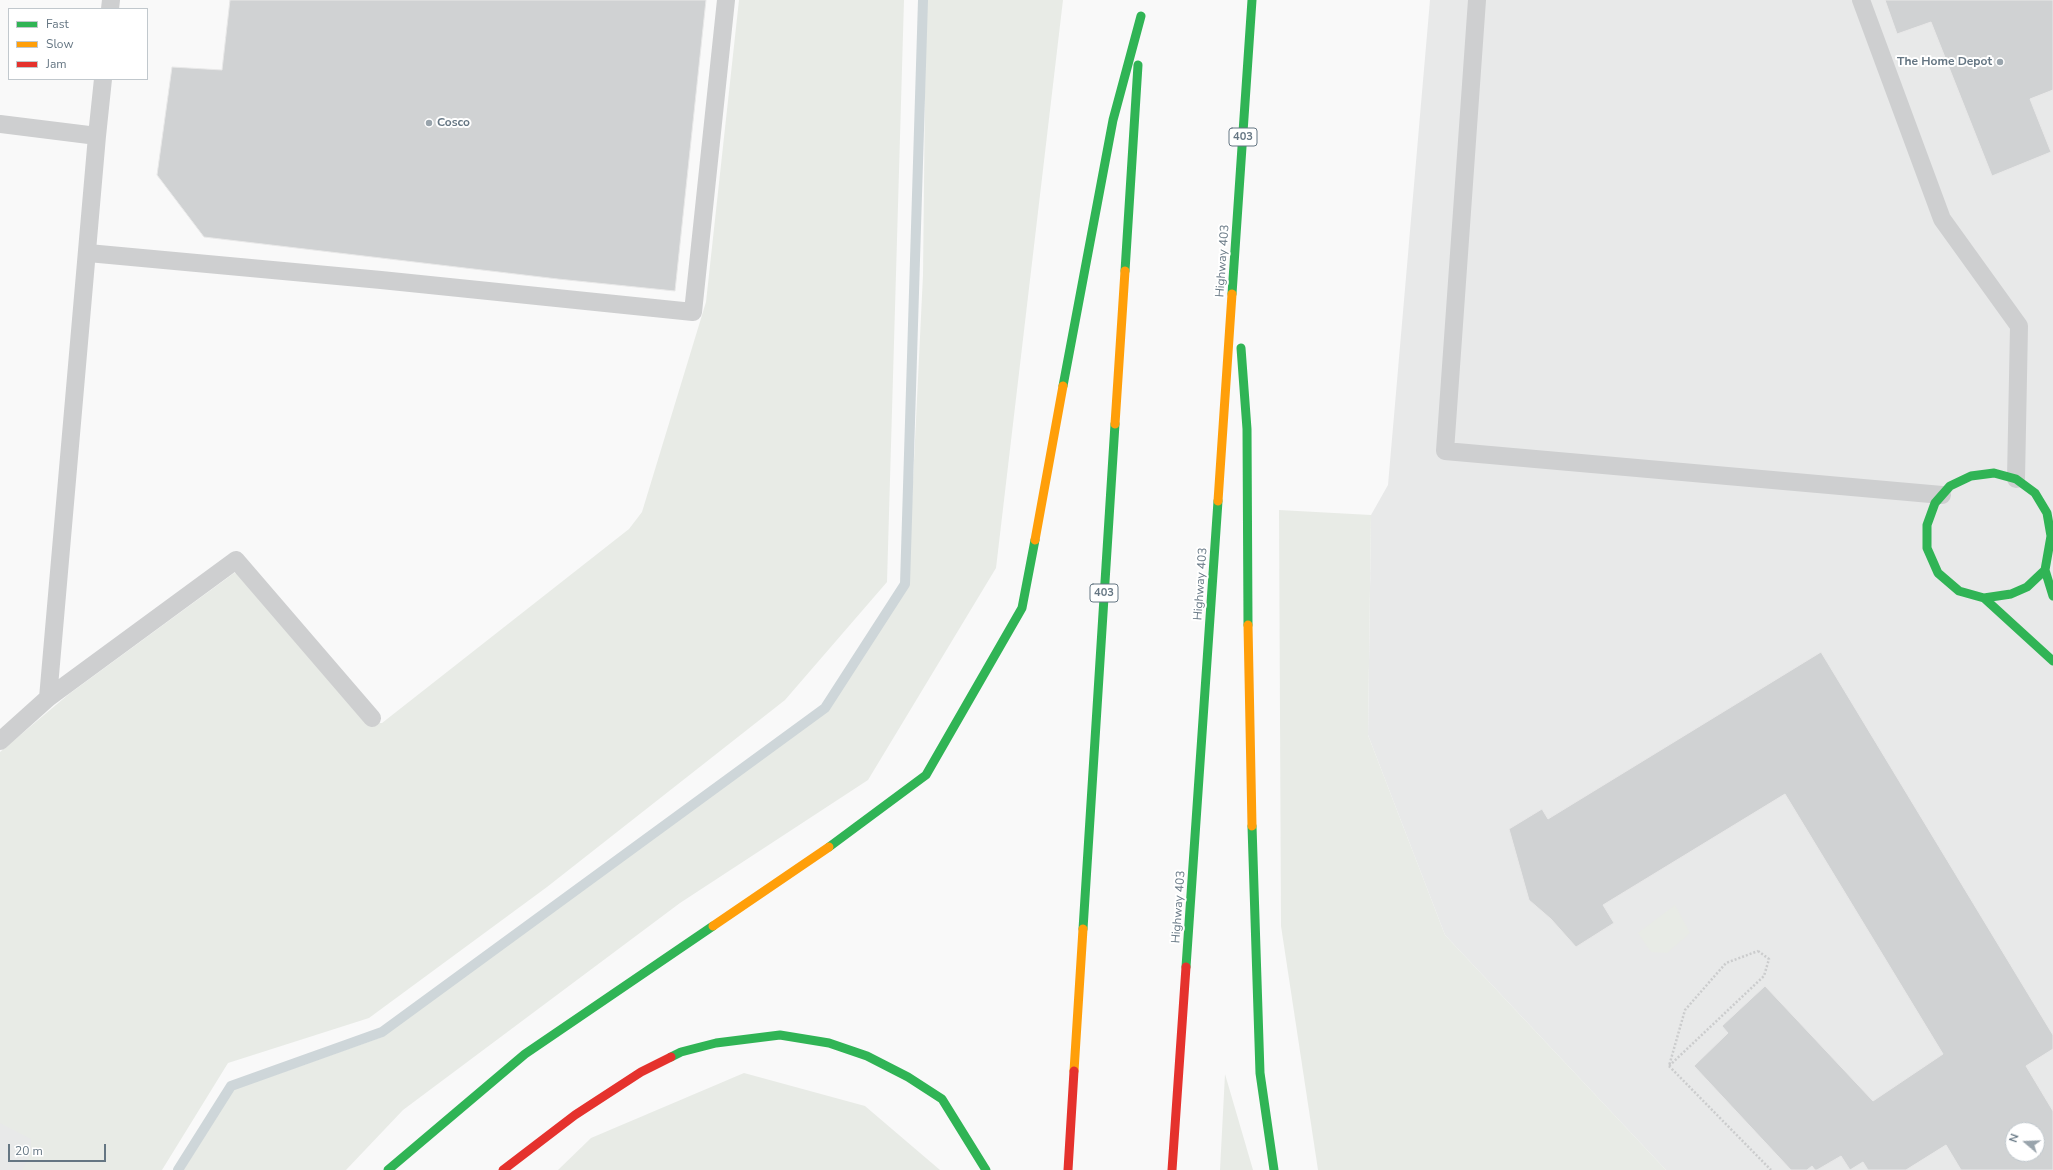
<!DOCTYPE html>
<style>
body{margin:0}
#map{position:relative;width:2053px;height:1170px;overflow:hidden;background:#f9f9f9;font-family:"Nunito Sans",sans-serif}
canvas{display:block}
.legend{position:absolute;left:8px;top:8px;width:140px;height:72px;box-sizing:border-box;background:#fff;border:1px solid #c1c8cd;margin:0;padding:5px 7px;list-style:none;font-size:12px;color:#657683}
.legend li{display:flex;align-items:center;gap:8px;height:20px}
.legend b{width:20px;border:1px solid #c1c8cd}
.north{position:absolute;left:2005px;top:1122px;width:40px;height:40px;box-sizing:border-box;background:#fff;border:1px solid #c1c8cd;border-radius:50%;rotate:289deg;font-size:11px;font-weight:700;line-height:16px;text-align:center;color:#657683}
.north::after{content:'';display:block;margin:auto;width:14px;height:18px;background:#99a4ac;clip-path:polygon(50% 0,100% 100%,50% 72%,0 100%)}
.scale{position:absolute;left:8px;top:1144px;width:98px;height:18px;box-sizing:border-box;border:2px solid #657683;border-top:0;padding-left:5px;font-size:12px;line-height:14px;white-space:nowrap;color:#657683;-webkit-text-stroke:3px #fff;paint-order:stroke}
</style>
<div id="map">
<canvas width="2053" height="1170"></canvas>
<ul class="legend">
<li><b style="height:5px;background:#30b455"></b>Fast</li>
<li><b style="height:5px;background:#ff9f0a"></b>Slow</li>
<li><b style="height:5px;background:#e5322d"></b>Jam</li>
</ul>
<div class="north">N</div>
<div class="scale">20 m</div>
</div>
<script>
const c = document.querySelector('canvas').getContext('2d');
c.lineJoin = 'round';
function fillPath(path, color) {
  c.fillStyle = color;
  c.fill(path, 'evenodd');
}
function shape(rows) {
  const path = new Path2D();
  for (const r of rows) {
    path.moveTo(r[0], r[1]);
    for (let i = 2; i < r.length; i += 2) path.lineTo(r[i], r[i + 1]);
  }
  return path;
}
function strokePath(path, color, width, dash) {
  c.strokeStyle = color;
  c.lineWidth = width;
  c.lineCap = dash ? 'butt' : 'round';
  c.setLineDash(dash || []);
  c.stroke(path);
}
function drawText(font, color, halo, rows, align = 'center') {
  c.font = font + ' "Nunito Sans",sans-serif';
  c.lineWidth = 4;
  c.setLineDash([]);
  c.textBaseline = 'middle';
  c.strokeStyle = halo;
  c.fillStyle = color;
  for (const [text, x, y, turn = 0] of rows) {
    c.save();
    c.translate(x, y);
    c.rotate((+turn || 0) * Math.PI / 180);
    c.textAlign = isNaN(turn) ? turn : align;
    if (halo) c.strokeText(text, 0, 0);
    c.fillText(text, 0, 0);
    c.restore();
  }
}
const built = shape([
 [1430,0,2053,0,2053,1170,1666,1170,1445,935,1368,735,1371,515,1388,485],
 [2013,1130,2037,1130,2037,1154,2013,1154],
 [0,1110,60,1145,44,1170,0,1170]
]);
const green = shape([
 [739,0,904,0,887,582,785,700,547,887,369,1018,228,1063,162,1170,22,1170,31,1153,31,1139,0,1123,0,752,69,694,234,573,241,574,374,723,382,723,629,529,642,512,706,302],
 [926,0,1063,0,996,568,868,780,680,903,403,1110,346,1170,183,1170,233,1090,382,1037,825,711,908,585,923,275],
 [1279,510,1371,515,1368,735,1445,935,1666,1170,1318,1170,1281,926],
 [1675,905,1690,933,1667,953,1651,952,1638,933],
 [744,1073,865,1106,940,1170,558,1170,591,1138],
 [1225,1074,1253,1170,1220,1170]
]);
const stream = shape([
 [178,1170,231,1086,382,1032,825,708,905,584,923,0]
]);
const building = shape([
 [230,0,706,0,675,291,558,279,204,237,157,175,172,67,222,70,230,0],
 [1885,0,2053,0,2053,90,2030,99,2051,152,1992,176,1931,22,1897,34,1885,0],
 [1821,652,2053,1035,2053,1049,2026,1066,2053,1111,2053,1170,1961,1170,1946,1145,1906,1170,1868,1170,1863,1162,1850,1170,1841,1156,1817,1170,1815,1170,1812,1166,1807,1170,1791,1170,1694,1066,1728,1033,1722,1026,1765,986,1873,1101,1943,1054,1785,794,1603,905,1614,923,1576,947,1551,919,1529,900,1509,829,1542,809,1548,819,1821,652],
 [2013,1130,2037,1130,2037,1154,2013,1154,2013,1130]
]);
const path = shape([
 [1758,951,1769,959,1764,976,1669,1066,1685,1010,1726,963,1758,951],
 [1669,1066,1771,1170]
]);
const lane = shape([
 [1477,0,1445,451,1942,495],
 [1861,0,1942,219,2019,326,2016,479],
 [110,9,111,0],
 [0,124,97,136,103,79],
 [88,253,381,280,693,312,726,0],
 [48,698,236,560,372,718],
 [0,741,48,698,97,136]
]);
const fast = shape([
 [1125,271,1138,65],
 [1232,294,1252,0],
 [1241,348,1247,429,1248,625],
 [1063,386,1113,120,1141,16],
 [1994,473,2016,479,2035,493,2047,513,2051,536,2045,570,2027,587,2011,594,1984,598,1959,591,1938,573,1927,548,1927,525,1935,503,1950,486,1971,476,1994,473],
 [2045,570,2053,596],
 [1984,598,2053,661],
 [1252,826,1260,1073,1274,1170],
 [829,847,926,775,1022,608,1035,540],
 [1083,929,1115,424],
 [1186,967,1218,501],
 [671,1057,681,1052,716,1043,780,1035,829,1043,867,1056,908,1077,942,1099,986,1170],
 [388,1170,525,1054,713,926]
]);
const slow = shape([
 [1115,424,1125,271],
 [1218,501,1232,294],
 [1035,540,1063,386],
 [1248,625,1252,826],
 [713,926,829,847],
 [1074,1071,1083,929]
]);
const jam = shape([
 [503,1170,575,1115,641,1072,671,1057],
 [1068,1170,1074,1071],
 [1172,1170,1186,967]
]);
const markers = [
 [2000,62,4,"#99a4ac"],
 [429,123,4,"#99a4ac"]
];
const shields = [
 [1243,137,28],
 [1104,593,28]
];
const shieldNames = [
 ["403",1243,137],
 ["403",1104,593]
];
const poiNames = [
 ["The Home Depot",1992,62],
 ["Cosco",437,123,"left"]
];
const streetNames = [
 ["Highway 403",1223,261,-86],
 ["Highway 403",1201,584,-86],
 ["Highway 403",1179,907,-86]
];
fillPath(built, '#e8e9e9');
fillPath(green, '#e8ebe6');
strokePath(stream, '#ced6d9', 10);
fillPath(building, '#d0d2d3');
strokePath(building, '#e8e8e8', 1);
strokePath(path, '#cbcccd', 2.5, [2, 2]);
strokePath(lane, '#cecfd0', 18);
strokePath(fast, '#30b455', 9);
strokePath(slow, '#ff9f0a', 9);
strokePath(jam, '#e5322d', 9);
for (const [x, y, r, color] of markers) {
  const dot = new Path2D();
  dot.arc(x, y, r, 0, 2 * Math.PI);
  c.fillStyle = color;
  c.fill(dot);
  strokePath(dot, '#fff', 1.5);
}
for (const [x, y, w] of shields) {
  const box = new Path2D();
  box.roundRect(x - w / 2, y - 9, w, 18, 3);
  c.fillStyle = '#fff';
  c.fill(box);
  strokePath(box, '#657683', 1);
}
drawText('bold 11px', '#657683', null, shieldNames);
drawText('bold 12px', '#657683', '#fff', poiNames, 'right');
drawText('12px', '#657683', '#fff', streetNames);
</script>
